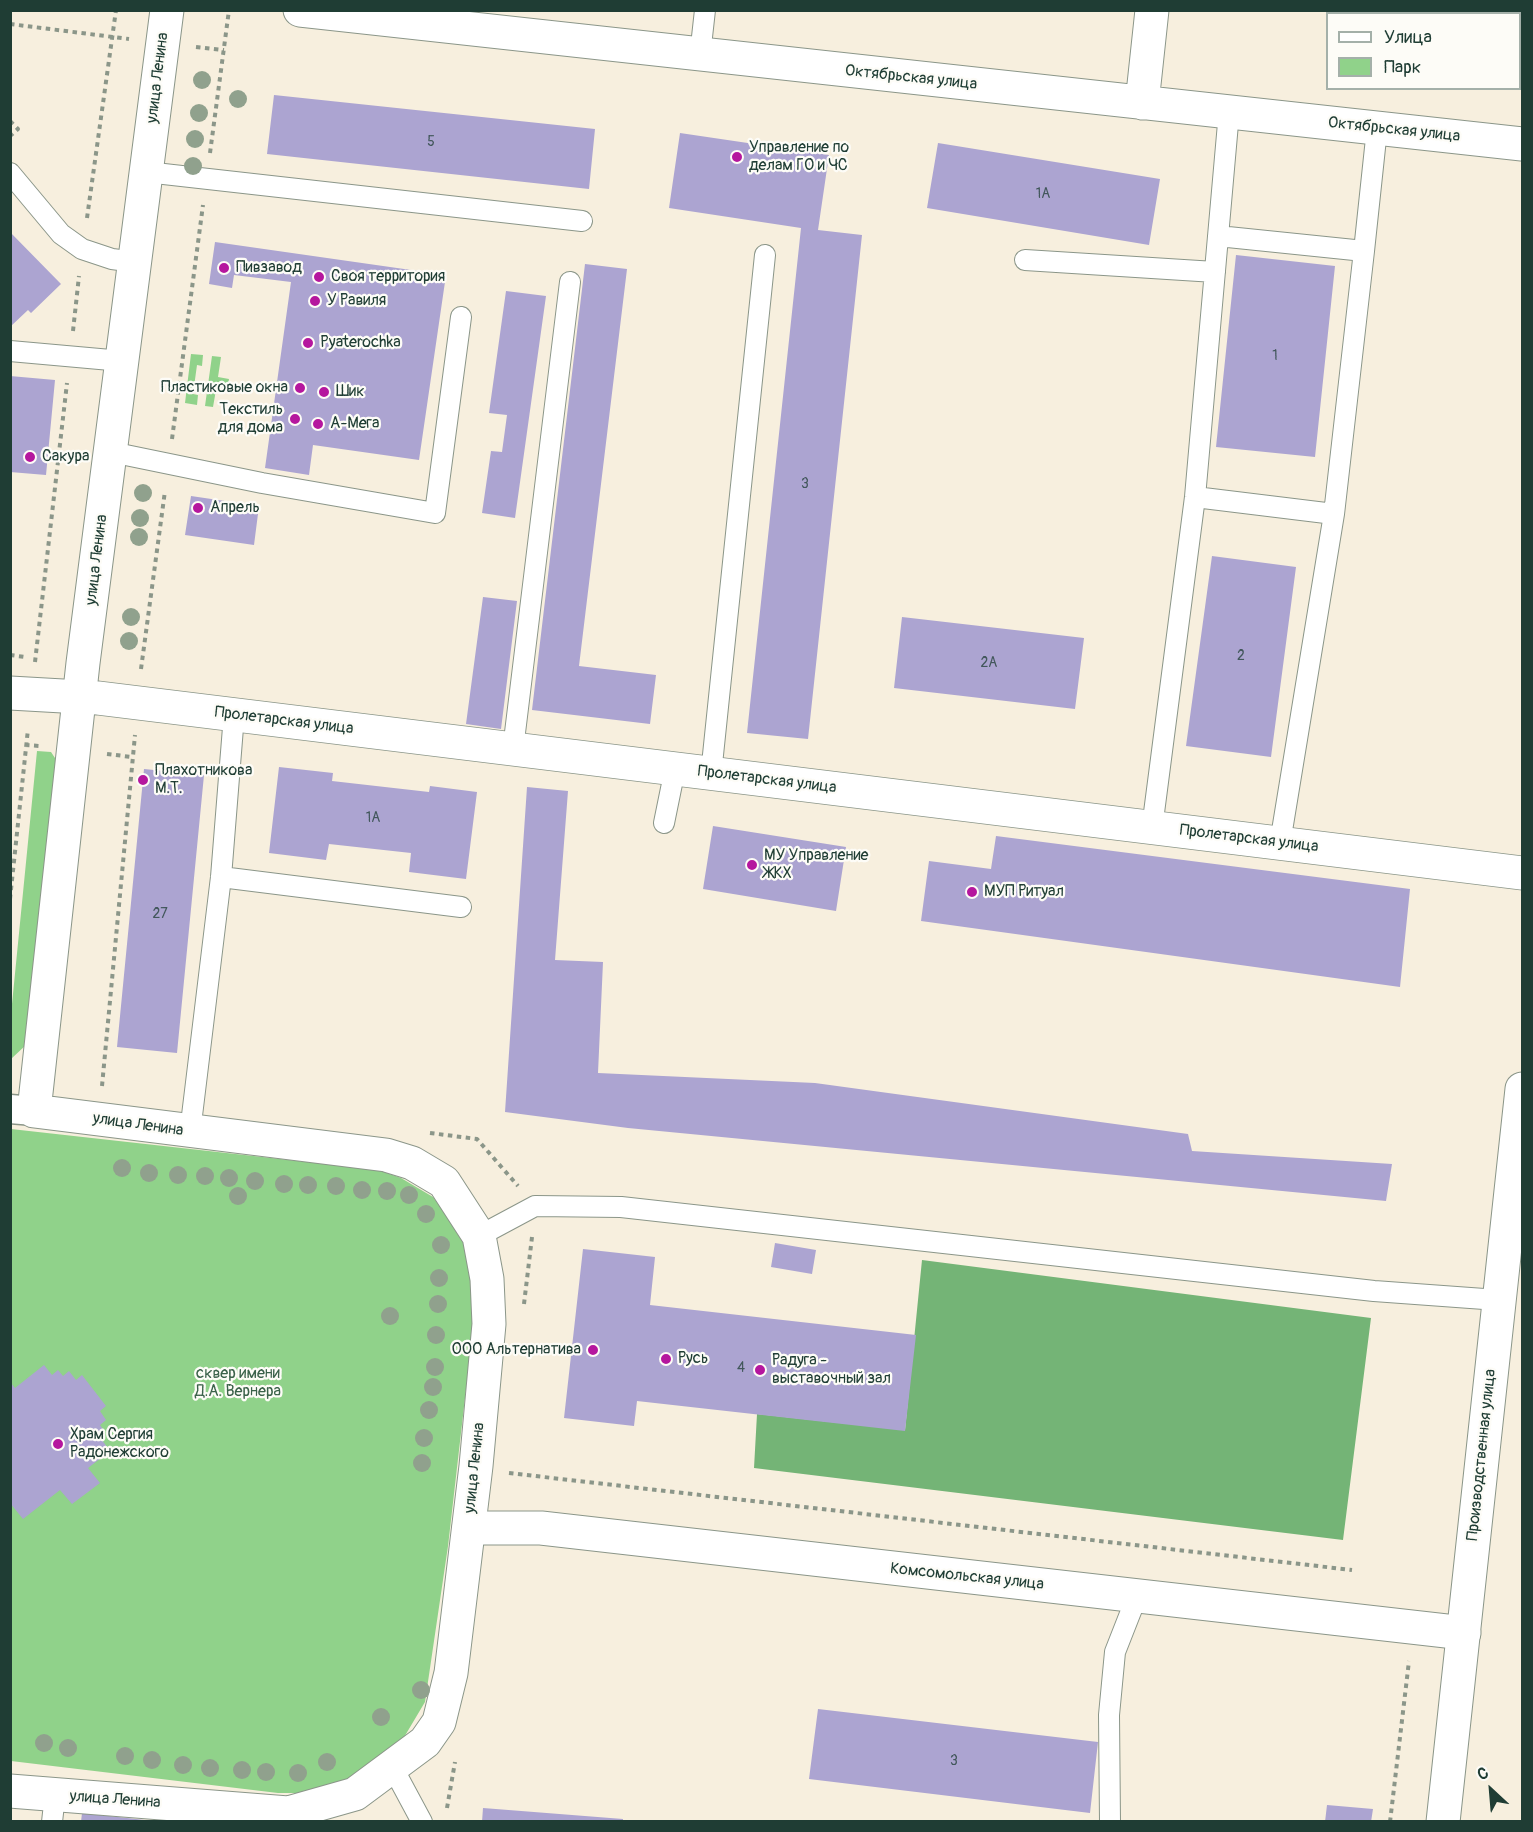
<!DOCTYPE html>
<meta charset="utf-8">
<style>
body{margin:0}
#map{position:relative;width:1533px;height:1832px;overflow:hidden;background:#f7efde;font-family:Pangolin,sans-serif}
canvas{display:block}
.frame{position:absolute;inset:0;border:12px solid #1f3d34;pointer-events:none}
.legend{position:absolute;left:1326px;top:12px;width:195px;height:78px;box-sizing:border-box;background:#fdfcf7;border:2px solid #a4b0a9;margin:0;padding:8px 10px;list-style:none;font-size:18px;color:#1f3d34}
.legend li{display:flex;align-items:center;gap:12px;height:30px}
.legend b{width:30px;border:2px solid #a4b0a9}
.north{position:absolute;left:1461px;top:1760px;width:60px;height:60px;-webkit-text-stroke:4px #fdfcf7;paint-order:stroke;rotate:334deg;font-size:16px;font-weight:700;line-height:24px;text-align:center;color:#1f3d34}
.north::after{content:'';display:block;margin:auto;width:21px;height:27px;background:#1f3d34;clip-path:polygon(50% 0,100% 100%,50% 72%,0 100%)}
</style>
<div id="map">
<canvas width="1533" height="1832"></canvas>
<div class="frame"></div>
<ul class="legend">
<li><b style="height:8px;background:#fff"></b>Улица</li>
<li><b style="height:16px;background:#90d28a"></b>Парк</li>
</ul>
<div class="north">С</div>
</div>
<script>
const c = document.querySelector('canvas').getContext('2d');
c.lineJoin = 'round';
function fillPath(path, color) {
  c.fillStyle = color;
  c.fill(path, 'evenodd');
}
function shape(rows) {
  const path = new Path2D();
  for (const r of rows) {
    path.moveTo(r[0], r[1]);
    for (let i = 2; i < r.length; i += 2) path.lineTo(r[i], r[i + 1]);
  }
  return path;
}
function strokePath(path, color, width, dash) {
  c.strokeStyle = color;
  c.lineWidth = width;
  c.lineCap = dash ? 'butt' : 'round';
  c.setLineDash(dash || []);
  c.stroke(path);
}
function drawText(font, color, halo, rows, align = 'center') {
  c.font = font + ' Pangolin,sans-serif';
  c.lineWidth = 4.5;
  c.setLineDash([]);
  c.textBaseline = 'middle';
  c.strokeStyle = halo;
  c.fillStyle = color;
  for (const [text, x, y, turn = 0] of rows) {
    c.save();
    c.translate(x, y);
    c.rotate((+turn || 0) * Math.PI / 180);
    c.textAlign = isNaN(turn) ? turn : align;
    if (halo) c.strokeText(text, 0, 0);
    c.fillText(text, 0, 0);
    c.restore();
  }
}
const green = shape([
 [191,354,203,355,202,366,197,365,193,394,198,395,197,405,185,403],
 [212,356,221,357,218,377,229,379,227,391,216,390,213,407,205,406],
 [37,751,51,752,57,761,26,1045,11,1059,11,1014],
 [11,1129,379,1170,401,1178,433,1197,464,1238,475,1281,472,1337,448,1546,425,1702,403,1739,362,1774,303,1793,278,1793,11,1761]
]);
const forest = shape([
 [922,1260,1371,1318,1343,1540,754,1468,757,1414,905,1430]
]);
const building = shape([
 [274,95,595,129,589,189,267,154],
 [680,133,829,155,818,230,862,235,808,739,747,733,801,228,669,208],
 [938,143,1160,179,1149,245,927,208],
 [10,232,61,284,31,313,28,310,10,327],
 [215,242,446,275,419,460,313,445,309,475,265,468,291,282,234,275,232,288,209,284],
 [1236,255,1335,266,1315,457,1216,447],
 [585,264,627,269,579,666,656,675,650,724,532,710],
 [506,291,546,296,515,518,482,513,491,451,502,452,507,415,489,413],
 [10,376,55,380,46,475,10,472],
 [191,496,259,506,254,545,185,535],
 [1212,556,1296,567,1271,757,1186,746],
 [483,597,517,601,501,729,466,724],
 [902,617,1084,638,1075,709,894,688],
 [279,767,333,773,332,781,429,792,430,786,477,792,466,879,409,872,411,853,329,844,326,860,269,853],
 [144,769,204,775,177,1053,117,1047],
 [527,787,568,791,555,960,603,962,598,1073,815,1083,1188,1134,1192,1151,1392,1164,1386,1201,628,1128,505,1112],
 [713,826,846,847,836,911,703,889],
 [996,836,1410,889,1400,987,921,921,929,861,991,869],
 [775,1243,816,1250,812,1274,771,1267],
 [583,1249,655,1257,650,1305,916,1335,905,1431,637,1401,634,1426,564,1418],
 [44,1365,52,1375,58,1370,63,1376,69,1371,76,1380,82,1375,106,1406,100,1411,106,1420,100,1425,105,1432,99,1436,110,1451,88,1468,100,1483,72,1504,60,1490,23,1519,10,1503,10,1382,15,1388],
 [818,1709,1098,1742,1090,1813,809,1779],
 [1327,1805,1373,1809,1371,1822,1325,1822],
 [483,1808,623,1819,623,1822,482,1822],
 [82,1813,145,1820,145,1822,81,1822]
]);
const path = shape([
 [10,24,129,39],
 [196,47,224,50],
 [10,121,18,129,10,136],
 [210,153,229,10],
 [87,218,116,10],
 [73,331,79,276],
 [172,439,203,205],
 [10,655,25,657],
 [35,662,67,383],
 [141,669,165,491],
 [25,745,40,746],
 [107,754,132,757],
 [10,899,28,729],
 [102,1086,135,735],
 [430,1133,477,1139,518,1186],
 [524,1304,532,1237],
 [509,1473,1352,1570],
 [447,1808,455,1762],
 [1390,1822,1409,1661]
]);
const service = shape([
 [700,55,705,10],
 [146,172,582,221],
 [10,173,61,234,82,249,112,259,135,262],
 [1218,236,1364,251,1334,514,1280,843],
 [1364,251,1377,129],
 [1025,260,1215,272],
 [10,351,122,361],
 [111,452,262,483,435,513,461,317],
 [1195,497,1334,514],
 [513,749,570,282],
 [711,774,765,255],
 [664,823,675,769],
 [1152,828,1195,497,1229,112],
 [221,877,461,907],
 [190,1132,221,877,234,715],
 [479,1236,535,1206,621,1207,1374,1291,1498,1300],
 [393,1768,422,1822],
 [52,1822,55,1795],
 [1110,1822,1109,1715,1115,1652,1137,1596]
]);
const pedestrian = shape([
 [10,1109,34,1111]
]);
const minor = shape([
 [300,10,1522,144],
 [1142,103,1152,10],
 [10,693,98,698,1522,873],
 [469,1528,541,1528,1464,1633]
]);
const tertiary = shape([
 [10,1791,288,1813,355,1794,425,1742,439,1722,451,1673,476,1466,489,1324,487,1279,479,1236,444,1182,412,1163,386,1155,34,1111,83,663,167,10],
 [1443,1822,1522,1089]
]);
const trees = [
 [202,80],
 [238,99],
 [199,113],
 [195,139],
 [193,166],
 [143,493],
 [140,518],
 [139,537],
 [131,617],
 [129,641],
 [122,1168],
 [149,1173],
 [178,1175],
 [205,1176],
 [229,1178],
 [255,1181],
 [284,1184],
 [308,1185],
 [336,1186],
 [362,1190],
 [387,1191],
 [409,1195],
 [238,1196],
 [426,1214],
 [441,1245],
 [439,1278],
 [438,1304],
 [390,1316],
 [436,1335],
 [435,1367],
 [433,1387],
 [429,1410],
 [424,1438],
 [422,1463],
 [421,1690],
 [381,1717],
 [44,1743],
 [68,1748],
 [125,1756],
 [152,1760],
 [327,1762],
 [183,1765],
 [210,1768],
 [242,1770],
 [266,1772],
 [298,1773]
];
const markers = [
 [737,157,6,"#b5179e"],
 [224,268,6,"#b5179e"],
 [319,277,6,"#b5179e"],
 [315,301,6,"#b5179e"],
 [308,343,6,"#b5179e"],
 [300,388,6,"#b5179e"],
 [324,392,6,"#b5179e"],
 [295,419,6,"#b5179e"],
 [318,424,6,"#b5179e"],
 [30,457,6,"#b5179e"],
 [198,508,6,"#b5179e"],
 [143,780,6,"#b5179e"],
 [752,865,6,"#b5179e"],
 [972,892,6,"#b5179e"],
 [593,1350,6,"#b5179e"],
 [666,1359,6,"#b5179e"],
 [760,1370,6,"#b5179e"],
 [58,1444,6,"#b5179e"]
];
const numberNames = [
 ["5",431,142],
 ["1А",1043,194],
 ["1",1275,356],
 ["3",805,484],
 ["2",1241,656],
 ["2А",989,663],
 ["1А",373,818],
 ["27",160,914],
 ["4",741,1368],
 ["3",954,1761]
];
const streetNames = [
 ["улица Ленина",158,78,-83],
 ["Октябрьская улица",911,78,6],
 ["Октябрьская улица",1394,130,6],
 ["улица Ленина",97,560,-83],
 ["Пролетарская улица",284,721,7],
 ["Пролетарская улица",767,780,7],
 ["Пролетарская улица",1249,839,7],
 ["улица Ленина",138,1125,8],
 ["Производственная улица",1482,1455,-84],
 ["улица Ленина",475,1468,-84],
 ["Комсомольская улица",967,1577,6],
 ["улица Ленина",115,1800,4]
];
const poiNames = [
 ["Управление по",749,148],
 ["делам ГО и ЧС",749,166],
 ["Пивзавод",236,268],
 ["Своя территория",331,277],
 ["У Равиля",327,301],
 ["Pyaterochka",320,343],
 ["Пластиковые окна",288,388,"right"],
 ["Шик",336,392],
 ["Текстиль",283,410,"right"],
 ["для дома",283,428,"right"],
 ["А-Мега",330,424],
 ["Сакура",42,457],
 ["Апрель",210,508],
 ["Плахотникова",155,771],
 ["М.Т.",155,789],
 ["МУ Управление",764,856],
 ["ЖКХ",764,874],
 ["МУП Ритуал",984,892],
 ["ООО Альтернатива",581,1350,"right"],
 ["Русь",678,1359],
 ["Радуга -",772,1361],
 ["выставочный зал",772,1379],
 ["Храм Сергия",70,1435],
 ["Радонежского",70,1453]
];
const parkNames = [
 ["сквер имени",238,1374],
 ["Д.А. Вернера",238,1392]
];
fillPath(green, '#90d28a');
fillPath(forest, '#74b476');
fillPath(building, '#aca4d1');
strokePath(service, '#8b9689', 22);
strokePath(pedestrian, '#8b9689', 31);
strokePath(minor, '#8b9689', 35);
strokePath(tertiary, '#8b9689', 35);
strokePath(path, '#8b9689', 4, [4.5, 4.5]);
strokePath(service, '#fff', 20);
strokePath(pedestrian, '#fff', 28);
strokePath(minor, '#fff', 33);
strokePath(tertiary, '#fff', 33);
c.fillStyle = '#90a18d';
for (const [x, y] of trees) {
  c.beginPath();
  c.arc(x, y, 9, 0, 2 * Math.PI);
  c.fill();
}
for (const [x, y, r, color] of markers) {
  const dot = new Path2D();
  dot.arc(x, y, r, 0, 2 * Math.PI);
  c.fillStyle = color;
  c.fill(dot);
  strokePath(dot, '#fdfcf7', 2);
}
drawText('14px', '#42575b', null, numberNames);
drawText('16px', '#1f3d34', '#fdfcf7', streetNames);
drawText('16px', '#1f3d34', '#fdfcf7', poiNames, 'left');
drawText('16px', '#3b624a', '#fdfcf7', parkNames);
</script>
